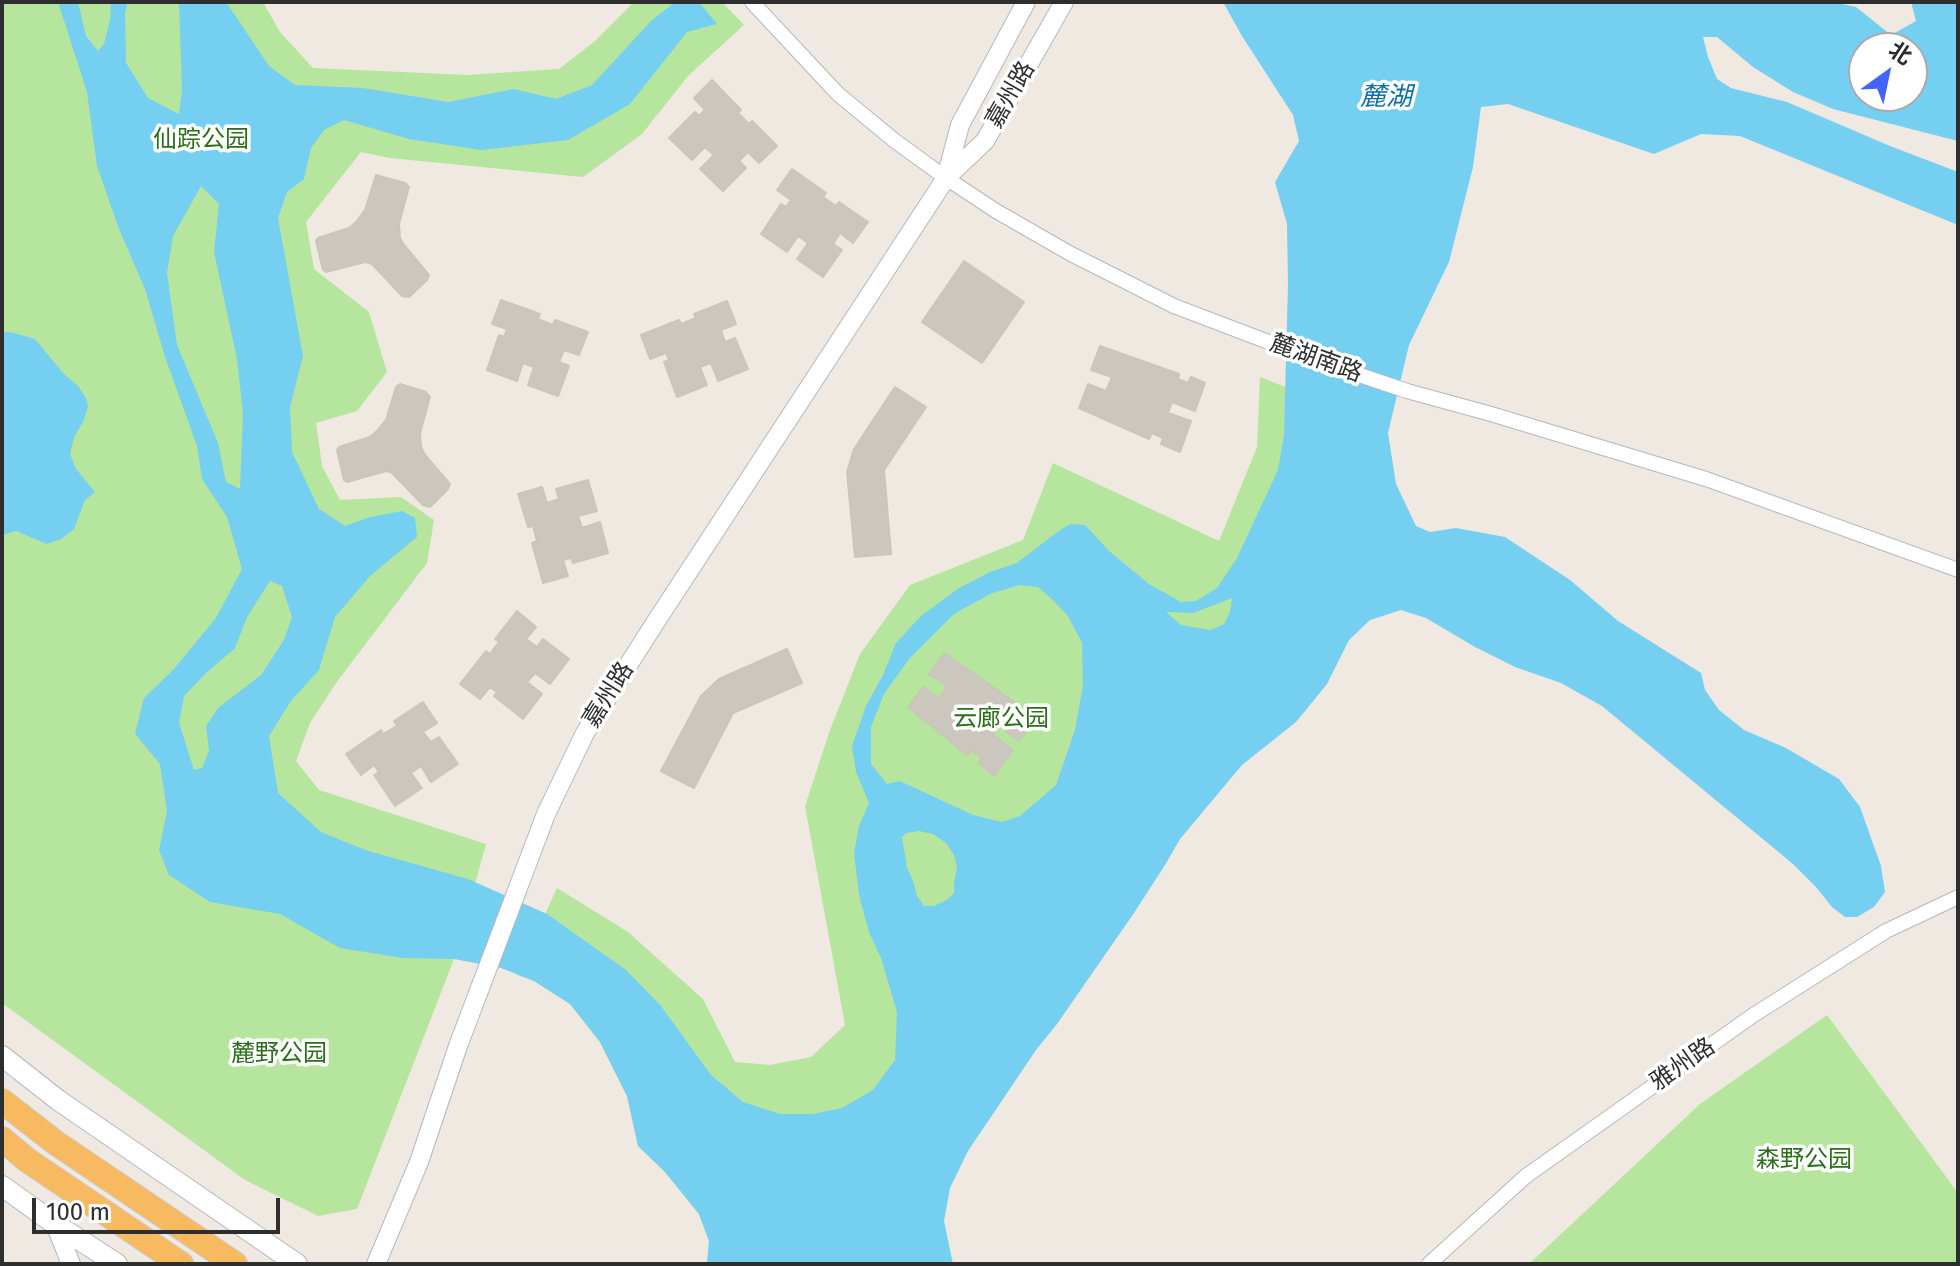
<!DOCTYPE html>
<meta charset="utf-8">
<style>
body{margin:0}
#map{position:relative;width:1960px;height:1266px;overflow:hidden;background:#efe9e1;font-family:"Fira Sans","Noto Sans SC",sans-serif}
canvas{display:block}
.frame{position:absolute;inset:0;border:4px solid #2e2e2e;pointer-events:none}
.north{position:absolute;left:1848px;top:32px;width:80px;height:80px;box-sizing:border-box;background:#fff;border:2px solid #ababab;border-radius:50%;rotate:33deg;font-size:22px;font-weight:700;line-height:32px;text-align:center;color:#2e2e2e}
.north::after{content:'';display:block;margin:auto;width:28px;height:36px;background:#4264fb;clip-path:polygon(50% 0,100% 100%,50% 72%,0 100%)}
.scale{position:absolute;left:32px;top:1198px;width:248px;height:36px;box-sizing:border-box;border:4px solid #2e2e2e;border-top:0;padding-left:10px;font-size:24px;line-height:28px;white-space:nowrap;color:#2e2e2e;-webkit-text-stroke:6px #fff;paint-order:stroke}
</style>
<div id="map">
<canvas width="1960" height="1266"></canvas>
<div class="frame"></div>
<div class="north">北</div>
<div class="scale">100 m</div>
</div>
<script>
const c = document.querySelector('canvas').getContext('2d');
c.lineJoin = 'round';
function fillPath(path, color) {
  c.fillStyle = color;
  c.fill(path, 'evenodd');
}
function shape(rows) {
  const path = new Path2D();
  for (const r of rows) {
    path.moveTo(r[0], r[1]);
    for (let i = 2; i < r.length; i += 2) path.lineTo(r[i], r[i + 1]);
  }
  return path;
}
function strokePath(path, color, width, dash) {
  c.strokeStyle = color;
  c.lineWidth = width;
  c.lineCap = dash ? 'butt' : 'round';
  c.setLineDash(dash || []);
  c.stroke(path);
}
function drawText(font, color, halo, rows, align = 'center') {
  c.font = font + ' "Fira Sans","Noto Sans SC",sans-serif';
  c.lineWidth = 7;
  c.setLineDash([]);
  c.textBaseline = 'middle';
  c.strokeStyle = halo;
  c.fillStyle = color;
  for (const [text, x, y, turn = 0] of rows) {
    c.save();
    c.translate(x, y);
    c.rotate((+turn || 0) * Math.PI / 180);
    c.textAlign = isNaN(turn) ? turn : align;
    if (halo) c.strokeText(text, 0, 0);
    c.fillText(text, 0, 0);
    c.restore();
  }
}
const green = shape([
 [2,2,263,2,280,32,313,68,467,75,559,69,595,41,634,2,722,2,744,25,688,76,642,134,583,177,390,158,361,152,306,222,314,269,369,312,387,372,357,411,316,423,322,466,340,500,401,497,434,520,427,563,336,683,310,723,296,761,319,790,486,844,454,959,357,1209,318,1216,245,1180,2,1003],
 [1260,377,1358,416,1365,499,888,1145,707,1264,709,1241,699,1214,665,1172,638,1146,627,1096,600,1042,570,1004,534,981,517,975,557,888,628,932,703,999,735,1062,770,1065,811,1057,845,1025,805,806,830,730,860,654,910,585,1023,540,1053,463,1219,541,1257,447],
 [1827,1015,1958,1193,1958,1264,1529,1264,1700,1104]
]);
const water = shape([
 [58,2,78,2,86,36,98,51,104,44,110,20,111,2,128,2,125,13,126,63,148,98,179,114,182,90,179,2,226,2,269,66,295,85,363,88,448,102,514,89,556,99,592,85,652,20,675,2,699,2,717,24,687,32,630,104,568,140,481,150,409,139,344,120,324,130,311,148,304,179,287,192,278,218,303,356,290,407,292,452,319,509,345,526,370,517,402,511,415,518,417,537,370,576,335,617,319,670,291,701,269,736,278,793,321,832,365,850,468,879,547,914,626,970,661,1006,711,1075,743,1102,780,1114,813,1114,842,1108,873,1090,895,1060,897,1012,881,958,869,932,859,895,854,853,859,826,869,803,856,772,852,746,866,706,883,675,896,643,921,616,959,588,990,572,1017,563,1060,530,1071,524,1085,525,1109,551,1149,584,1181,602,1196,601,1217,588,1237,558,1278,470,1284,435,1288,284,1287,224,1275,182,1299,141,1293,115,1242,36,1223,2,1833,2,1856,7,1891,35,1916,21,1911,2,1958,2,1958,141,1833,109,1793,92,1753,67,1717,37,1703,37,1708,57,1717,79,1731,88,1787,102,1890,146,1958,172,1958,225,1740,136,1701,134,1654,154,1508,104,1481,107,1473,167,1449,262,1409,345,1388,433,1396,484,1416,526,1430,532,1456,528,1505,537,1570,580,1618,621,1701,673,1705,690,1719,710,1744,730,1786,748,1839,779,1860,807,1881,866,1885,892,1874,907,1857,917,1845,917,1832,907,1816,887,1793,864,1602,706,1561,683,1515,667,1475,647,1426,618,1401,610,1370,620,1349,640,1327,684,1296,722,1242,765,1180,839,1165,865,1134,913,1057,1024,1036,1050,968,1151,950,1188,944,1221,953,1264,707,1264,709,1241,699,1214,665,1172,638,1146,627,1096,600,1042,570,1004,534,981,501,968,454,959,403,958,340,948,280,914,210,902,169,875,159,850,167,811,160,764,135,734,144,698,173,670,216,618,242,569,227,517,202,479,197,446,165,357,145,289,119,229,97,166,87,92],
 [1864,48,1912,48,1912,96,1864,96],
 [201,186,219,204,214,252,237,359,243,414,240,489,226,482,218,443,177,345,167,273,173,236],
 [270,581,282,586,292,617,284,640,261,675,218,708,206,726,209,751,202,768,194,770,179,723,184,696,204,675,235,648,247,617],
 [1019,585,1038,587,1053,600,1068,616,1082,643,1083,685,1075,730,1056,785,1020,816,1002,822,973,815,900,781,887,784,871,764,871,727,884,694,909,659,954,614,990,594],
 [1232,598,1230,612,1224,624,1210,630,1181,625,1166,612,1193,613],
 [919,831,933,834,946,843,954,855,957,867,954,883,954,893,947,900,934,906,924,906,917,896,913,881,907,868,902,837,906,833],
 [2,332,10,332,35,339,63,373,78,386,86,398,88,406,86,413,83,422,74,437,70,454,76,469,95,492,85,500,74,529,61,539,47,544,16,531,2,535]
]);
const building = shape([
 [712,80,741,110,738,113,749,124,752,121,777,146,759,163,748,152,739,161,746,168,723,191,700,169,714,155,705,147,692,160,669,138,695,112,699,116,705,110,694,98,712,80],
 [792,169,826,193,823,197,836,206,839,202,868,222,853,243,840,233,833,244,842,250,823,277,797,259,808,243,798,236,787,252,761,234,781,204,786,207,791,200,777,190,792,169],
 [376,175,405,183,409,187,399,224,400,238,404,245,429,275,427,280,409,297,402,296,372,264,369,263,365,262,326,272,323,270,316,241,318,238,349,228,356,222,365,210,376,175],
 [964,261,1024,302,982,363,922,322,964,261],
 [501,300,540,314,538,319,553,325,555,320,588,332,579,355,564,350,559,362,569,366,558,396,528,385,534,367,523,363,517,381,487,370,499,335,504,337,507,329,492,324,501,300],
 [727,301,736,324,721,330,725,342,735,338,748,369,718,381,711,363,700,367,707,385,677,397,664,362,669,360,666,353,650,359,641,335,679,320,681,324,696,318,694,314,727,301],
 [1100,346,1179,374,1178,379,1188,383,1191,377,1205,383,1195,411,1172,402,1168,413,1191,421,1180,452,1161,444,1163,438,1152,433,1149,439,1079,408,1088,384,1106,391,1112,377,1091,370,1100,346],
 [400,384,426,392,430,397,420,433,421,447,425,455,450,484,448,489,430,507,423,505,393,474,390,472,386,471,347,482,344,480,337,450,339,447,370,437,377,431,386,420,396,387,400,384],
 [895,387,926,407,884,470,891,554,855,557,847,472,854,449,895,387],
 [588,480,597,511,578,516,582,528,600,522,608,553,573,563,571,558,563,560,568,576,543,583,532,543,537,541,533,526,528,527,518,494,542,487,547,503,559,499,556,489,588,480],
 [517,611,536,627,526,639,537,647,543,639,569,659,550,684,535,673,527,682,542,694,523,719,494,696,497,692,490,687,480,699,460,684,486,651,490,654,499,642,495,639,517,611],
 [787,649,802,683,733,713,694,788,661,771,701,696,719,679,787,649],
 [944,653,1013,701,1011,706,1020,712,1024,707,1036,716,1019,741,999,726,993,735,1013,750,994,776,978,763,982,758,972,750,967,755,908,707,923,687,939,698,947,686,929,674,944,653],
 [423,702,437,723,423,732,431,742,439,737,458,764,431,782,421,766,411,773,422,788,395,806,374,775,379,772,374,765,361,775,346,754,381,730,383,734,397,726,394,721,423,702]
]);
const minor = shape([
 [752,2,838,94,895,141,946,178,996,211,1071,254,1174,306,1321,362,1407,391,1491,414,1706,479,1958,570],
 [1429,1264,1526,1176,1752,1016,1886,931,1958,897]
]);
const tertiary = shape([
 [1026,2,960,125,946,178,985,141,1064,2],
 [55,1224,71,1264],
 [376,1264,419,1162,458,1046,546,814,585,733,655,623,946,178]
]);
const secondary = shape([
 [2,1056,58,1100,297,1264],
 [2,1186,55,1224,117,1264]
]);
const trunk = shape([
 [2,1101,56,1143,235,1264],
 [2,1139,27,1160,181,1264]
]);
const streetNames = [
 ["嘉州路",1011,95,-60],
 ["麓湖南路",1316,359,20],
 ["嘉州路",609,695,-58],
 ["雅州路",1683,1065,-35]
];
const parkNames = [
 ["仙踪公园",201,140],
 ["云廊公园",1001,719],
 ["麓野公园",279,1054],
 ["森野公园",1804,1160]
];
const waterNames = [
 ["麓湖",1386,98]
];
fillPath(green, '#b6e59e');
fillPath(water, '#75cff0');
fillPath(building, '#cbc7bf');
strokePath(building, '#cbc5ba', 2);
strokePath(minor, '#b4b7c1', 16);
strokePath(tertiary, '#b4b7c1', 20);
strokePath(secondary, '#b4b7c1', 22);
strokePath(trunk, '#c9c9c9', 26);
strokePath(minor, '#fff', 14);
strokePath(tertiary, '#fff', 18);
strokePath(secondary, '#fff', 20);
strokePath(trunk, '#f8ba60', 24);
drawText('24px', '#2e2e2e', '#fff', streetNames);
drawText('24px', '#2c6e1b', '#fff', parkNames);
drawText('italic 26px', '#0d6fa3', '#fff', waterNames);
</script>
